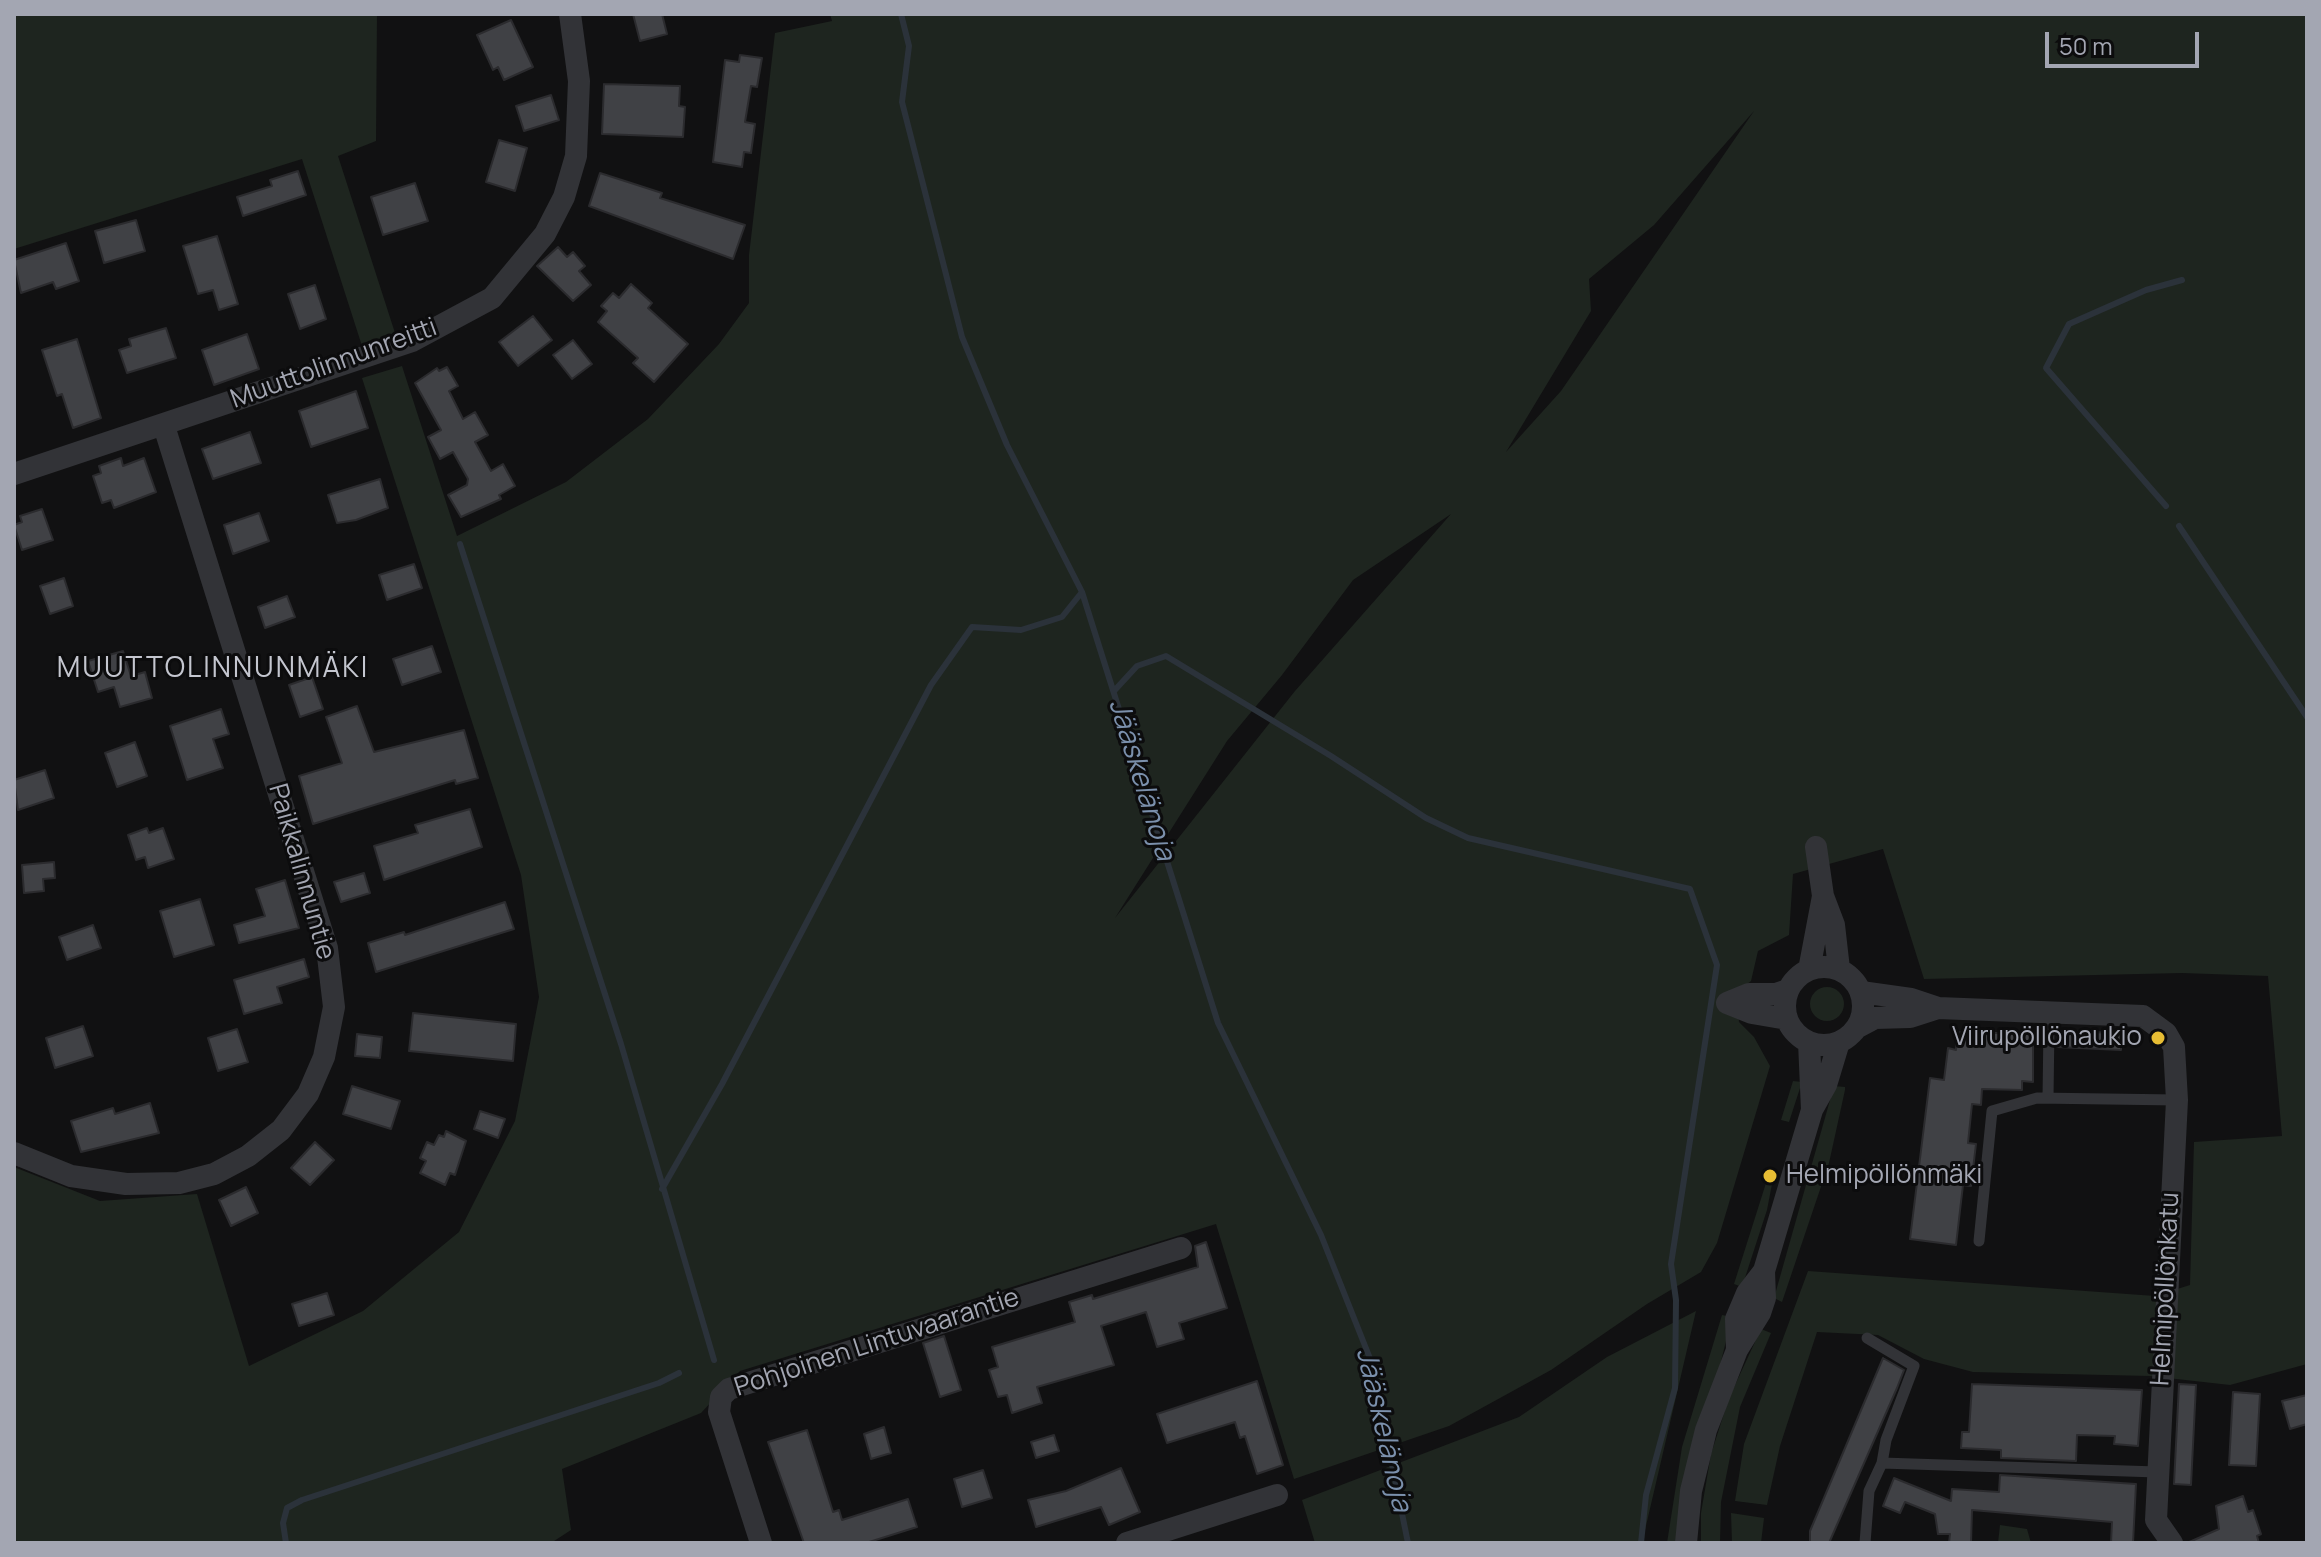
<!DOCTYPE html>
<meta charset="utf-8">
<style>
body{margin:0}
#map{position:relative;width:2321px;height:1557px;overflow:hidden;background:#111112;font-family:Manrope,sans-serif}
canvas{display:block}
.frame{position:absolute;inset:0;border:16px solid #a3a6b2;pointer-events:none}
.scale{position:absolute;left:2045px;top:32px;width:154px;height:36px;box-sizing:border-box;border:4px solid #a3a6b2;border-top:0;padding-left:10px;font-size:24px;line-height:28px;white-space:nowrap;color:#a3a6b2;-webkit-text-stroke:6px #0c0c0d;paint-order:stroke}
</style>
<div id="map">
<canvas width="2321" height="1557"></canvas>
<div class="frame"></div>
<div class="scale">50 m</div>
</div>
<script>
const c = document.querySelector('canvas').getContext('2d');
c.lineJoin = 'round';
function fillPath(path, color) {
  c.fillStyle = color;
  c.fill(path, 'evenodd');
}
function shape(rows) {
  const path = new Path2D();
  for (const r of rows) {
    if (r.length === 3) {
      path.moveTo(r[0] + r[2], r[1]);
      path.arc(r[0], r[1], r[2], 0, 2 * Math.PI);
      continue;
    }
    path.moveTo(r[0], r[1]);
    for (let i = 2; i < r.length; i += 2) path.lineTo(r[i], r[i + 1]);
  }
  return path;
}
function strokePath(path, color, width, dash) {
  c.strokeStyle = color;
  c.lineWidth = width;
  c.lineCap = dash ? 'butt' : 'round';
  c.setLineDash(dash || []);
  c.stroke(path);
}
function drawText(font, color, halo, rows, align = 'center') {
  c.font = font + ' Manrope,sans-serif';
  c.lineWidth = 6;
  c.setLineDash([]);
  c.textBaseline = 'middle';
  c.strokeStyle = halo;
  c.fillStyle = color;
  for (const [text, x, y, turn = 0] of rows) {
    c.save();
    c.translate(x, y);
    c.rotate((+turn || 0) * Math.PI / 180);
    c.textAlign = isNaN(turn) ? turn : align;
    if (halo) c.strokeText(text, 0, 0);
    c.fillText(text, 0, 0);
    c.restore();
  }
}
const green = shape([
 [14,14,377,14,376,141,338,156,395,333,362,346,302,159,14,249],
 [830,14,2307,14,2307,1364,2230,1385,2150,1376,1973,1372,1924,1359,1878,1335,1817,1332,1780,1446,1767,1505,1735,1501,1744,1444,1808,1271,2155,1296,2190,1285,2194,1142,2282,1136,2268,976,2182,973,1924,979,1883,849,1793,874,1789,935,1758,951,1751,981,1736,993,1739,1022,1754,1037,1770,1066,1717,1243,1701,1272,1647,1304,1551,1370,1449,1426,1294,1479,1216,1224,740,1371,701,1413,562,1469,571,1530,551,1543,14,1543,14,1167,100,1201,197,1194,249,1366,363,1311,459,1232,515,1121,539,997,521,875,362,378,402,366,457,536,566,482,648,419,719,344,749,303,749,255,775,33,832,21],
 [1754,111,1561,391,1506,452,1591,311,1589,279,1654,225],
 [1451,514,1295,691,1115,918,1227,741,1282,675,1353,580],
 [1827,1004,17],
 [1793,1081,1802,1082,1789,1122,1781,1120],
 [1834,1086,1845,1087,1845,1090,1829,1163,1782,1302,1774,1298],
 [1766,1183,1772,1184,1767,1210,1742,1287,1734,1284],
 [1696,1311,1642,1543,1315,1543,1302,1500,1519,1417,1607,1357],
 [1722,1315,1732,1317,1676,1543,1667,1543,1682,1447],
 [1761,1329,1771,1333,1740,1407,1721,1502,1720,1543,1701,1543,1701,1513,1711,1454,1729,1398],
 [1731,1513,1764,1518,1761,1543,1732,1543],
 [2000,1525,2027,1529,2031,1543,1998,1543]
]);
const stream = shape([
 [901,14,909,46,902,102,962,337,1007,445,1082,592,1218,1023,1321,1235,1371,1361,1408,1543],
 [2166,506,2046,368,2069,324,2146,290,2182,280],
 [2179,526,2307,717],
 [460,544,621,1044,714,1360],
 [1114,691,1137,666,1166,656,1331,756,1426,818,1468,838,1690,889,1717,965,1671,1264,1676,1300,1675,1388,1646,1495,1641,1543],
 [662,1189,722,1084,931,685,972,627,1021,630,1062,617,1082,592],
 [286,1543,283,1523,287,1508,302,1500,659,1383,679,1373]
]);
const building = shape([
 [633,14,662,14,667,34,640,41,633,14],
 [511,20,533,67,504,80,498,67,493,70,477,35,511,20],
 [740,55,762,58,757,87,751,86,745,122,755,124,751,153,744,152,742,167,713,162,725,60,739,62,740,55],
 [604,84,680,86,679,106,685,107,683,137,602,134,604,84],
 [551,95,559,120,524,131,516,106,551,95],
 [499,140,527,148,515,191,486,182,499,140],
 [298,171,306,195,243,216,237,197,272,186,270,180,298,171],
 [600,173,662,193,660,198,745,225,733,259,589,206,600,173],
 [415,183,428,221,383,235,371,197,415,183],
 [136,220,145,251,104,263,95,231,136,220],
 [217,236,238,304,219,310,213,290,198,294,183,246,217,236],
 [66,243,79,281,56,289,53,282,21,293,14,260,66,243],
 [558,247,567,257,573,252,585,266,579,271,591,285,573,301,537,266,558,247],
 [631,284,652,303,648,308,688,344,654,382,633,363,638,358,598,322,607,311,601,306,613,293,619,298,631,284],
 [315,285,326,319,300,329,288,294,315,285],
 [533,316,552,340,518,366,499,342,533,316],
 [166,328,176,358,127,373,119,350,131,346,129,339,166,328],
 [247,334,259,369,214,385,202,350,247,334],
 [77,339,101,418,73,428,62,394,57,396,42,350,77,339],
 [573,340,592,364,572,379,553,355,573,340],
 [447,367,458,386,449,391,463,419,475,412,488,435,475,442,491,471,503,464,515,486,499,495,501,499,461,517,448,495,467,485,468,479,453,452,440,459,428,437,441,430,415,383,437,368,439,371,447,367],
 [356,391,368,428,311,447,299,411,356,391],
 [250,432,261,463,213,479,202,449,250,432],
 [121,458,123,466,144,458,156,492,114,508,111,500,102,503,93,476,101,473,99,466,121,458],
 [380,479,388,508,356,520,337,523,328,495,380,479],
 [42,509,53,540,22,550,14,525,22,522,20,516,42,509],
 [259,513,269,541,233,554,224,525,259,513],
 [414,564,422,588,387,600,379,575,414,564],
 [64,578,73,606,50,614,40,586,64,578],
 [287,596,295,617,265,628,258,607,287,596],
 [432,646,441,672,402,685,393,659,432,646],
 [123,651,131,676,145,672,152,698,120,707,114,687,98,692,88,661,123,651],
 [312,677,323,709,300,717,289,685,312,677],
 [357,706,374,752,464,730,478,778,456,784,455,780,313,824,299,776,342,763,326,717,357,706],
 [221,709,229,734,213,739,223,768,187,780,170,726,221,709],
 [135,742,147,776,117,787,105,753,135,742],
 [45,770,54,798,18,810,14,780,45,770],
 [470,809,482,847,384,880,374,846,418,833,415,825,470,809],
 [147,828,149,833,163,828,174,859,148,868,145,857,136,860,128,835,147,828],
 [54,862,55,878,43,879,44,891,24,893,22,865,54,862],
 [364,873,370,893,341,902,334,882,364,873],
 [285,880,299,928,239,943,234,925,265,916,256,889,285,880],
 [200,899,214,945,174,957,160,911,200,899],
 [505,902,514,929,376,972,368,943,404,932,405,935,505,902],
 [93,925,101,948,67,960,59,937,93,925],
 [304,959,309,977,277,987,282,1003,244,1014,234,980,304,959],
 [413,1013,516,1024,513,1061,409,1051,413,1013],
 [83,1026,93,1056,55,1068,46,1038,83,1026],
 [237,1029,248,1062,218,1071,208,1038,237,1029],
 [2057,1031,2121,1033,2121,1050,2057,1047,2057,1031],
 [1957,1032,2033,1034,2033,1082,2022,1081,2022,1090,1982,1089,1981,1105,1972,1104,1968,1143,1976,1144,1971,1186,1963,1185,1956,1245,1910,1239,1930,1078,1944,1080,1948,1048,1956,1050,1957,1032],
 [357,1034,382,1037,380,1058,355,1056,357,1034],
 [352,1086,400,1101,391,1129,343,1114,352,1086],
 [150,1103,159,1133,81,1152,71,1121,113,1108,115,1114,150,1103],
 [480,1111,505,1119,498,1138,474,1129,480,1111],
 [446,1131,466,1141,455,1175,450,1173,445,1185,420,1173,426,1161,420,1158,427,1142,434,1145,439,1135,444,1137,446,1131],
 [315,1142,334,1160,310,1185,291,1168,315,1142],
 [246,1187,258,1213,231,1226,219,1200,246,1187],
 [1206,1242,1227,1308,1179,1323,1184,1339,1157,1347,1146,1312,1101,1326,1114,1365,1037,1387,1042,1403,1012,1413,1007,1395,998,1397,989,1370,998,1367,992,1347,1075,1322,1069,1302,1092,1295,1093,1299,1198,1267,1195,1246,1206,1242],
 [327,1293,334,1315,299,1326,292,1304,327,1293],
 [944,1336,961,1390,940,1397,923,1343,944,1336],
 [1883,1358,1904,1370,1897,1388,1829,1543,1810,1543,1810,1531,1883,1358],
 [1257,1381,1283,1465,1257,1474,1245,1436,1240,1438,1235,1422,1167,1443,1157,1414,1257,1381],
 [1972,1384,2142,1390,2138,1446,2114,1444,2115,1436,2077,1435,2076,1461,2001,1458,2001,1450,1961,1448,1962,1432,1969,1432,1972,1384],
 [2179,1384,2196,1385,2191,1485,2174,1484,2179,1384],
 [2233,1392,2260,1394,2256,1466,2229,1465,2233,1392],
 [2307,1395,2307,1424,2290,1429,2282,1401,2307,1395],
 [884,1427,891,1453,871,1459,864,1434,884,1427],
 [807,1430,833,1512,839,1510,842,1520,908,1499,917,1527,866,1543,804,1543,768,1442,807,1430],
 [1054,1435,1059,1451,1036,1458,1031,1442,1054,1435],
 [1121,1468,1140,1512,1109,1525,1101,1507,1036,1527,1028,1500,1066,1491,1121,1468],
 [983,1470,992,1498,962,1507,954,1479,983,1470],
 [2000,1475,2136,1484,2133,1543,2111,1543,2112,1522,1972,1510,1971,1543,1949,1543,1950,1534,1938,1534,1935,1514,1905,1502,1900,1513,1883,1506,1894,1478,1951,1501,1952,1489,1999,1492,2000,1475],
 [2243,1496,2248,1512,2253,1510,2261,1534,2257,1536,2259,1543,2187,1543,2219,1529,2216,1506,2243,1496]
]);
const service = shape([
 [2048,1098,2049,1025],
 [1979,1241,1992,1111,2037,1098,2177,1100],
 [1867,1338,1914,1366,1886,1440,1882,1463],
 [1865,1543,1869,1491,1882,1463,2157,1472]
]);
const minor = shape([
 [14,474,412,341,492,298,545,234,564,197,576,156,579,81,570,14],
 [1816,847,1823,896,1834,925,1839,969],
 [1824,1006,39],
 [1809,970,1823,896],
 [1861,992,1911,999,1938,1008,2143,1016,2166,1033,2174,1047,2177,1100,2156,1520,2172,1543],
 [1727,1003,1749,994,1776,994,1788,990],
 [1727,1003,1752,1013,1787,1019],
 [1858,1027,1875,1018,1910,1017,1938,1008],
 [1809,1042,1812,1110],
 [14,1153,71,1176,126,1184,179,1183,214,1174,248,1156,281,1130,308,1094,324,1057,334,1007,327,948,164,426],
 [1737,1350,1736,1319,1747,1293,1764,1271,1812,1110,1826,1085,1839,1042],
 [761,1543,719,1412,721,1397,729,1389,1181,1248],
 [1127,1543,1277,1495],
 [1686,1543,1691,1491,1706,1430,1737,1350,1760,1313,1765,1298,1764,1271]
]);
const markers = [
 [2158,1038,8,"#e7bd34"],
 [1770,1176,8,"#e7bd34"]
];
const streetNames = [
 ["Muuttolinnunreitti",334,364,-20],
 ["Paikkalinnuntie",301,872,74],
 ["Helmipöllönkatu",2166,1289,-87],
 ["Pohjoinen Lintuvaarantie",877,1343,-18]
];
const poiNames = [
 ["Viirupöllönaukio",2142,1038],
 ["Helmipöllönmäki",1786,1176,"left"]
];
const neighbourhoodNames = [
 ["MUUTTOLINNUNMÄKI",213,669]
];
const waterNames = [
 ["Jääskelänoja",1141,780,73],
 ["Jääskelänoja",1383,1430,77]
];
fillPath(green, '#1e251f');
strokePath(stream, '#2b323a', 6);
fillPath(building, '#404145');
strokePath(building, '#2b2b2e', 2);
strokePath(service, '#323337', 11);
strokePath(minor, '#323337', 22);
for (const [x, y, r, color] of markers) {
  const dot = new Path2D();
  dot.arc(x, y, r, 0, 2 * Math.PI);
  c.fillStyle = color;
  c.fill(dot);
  strokePath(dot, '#0c0c0d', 3);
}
drawText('26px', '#a3a6b2', '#0c0c0d', streetNames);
drawText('26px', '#a3a6b2', '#0c0c0d', poiNames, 'right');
c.letterSpacing = '2px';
drawText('28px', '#c4c6cf', '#0c0c0d', neighbourhoodNames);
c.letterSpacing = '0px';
drawText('italic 28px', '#7b90ac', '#0c0c0d', waterNames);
</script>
